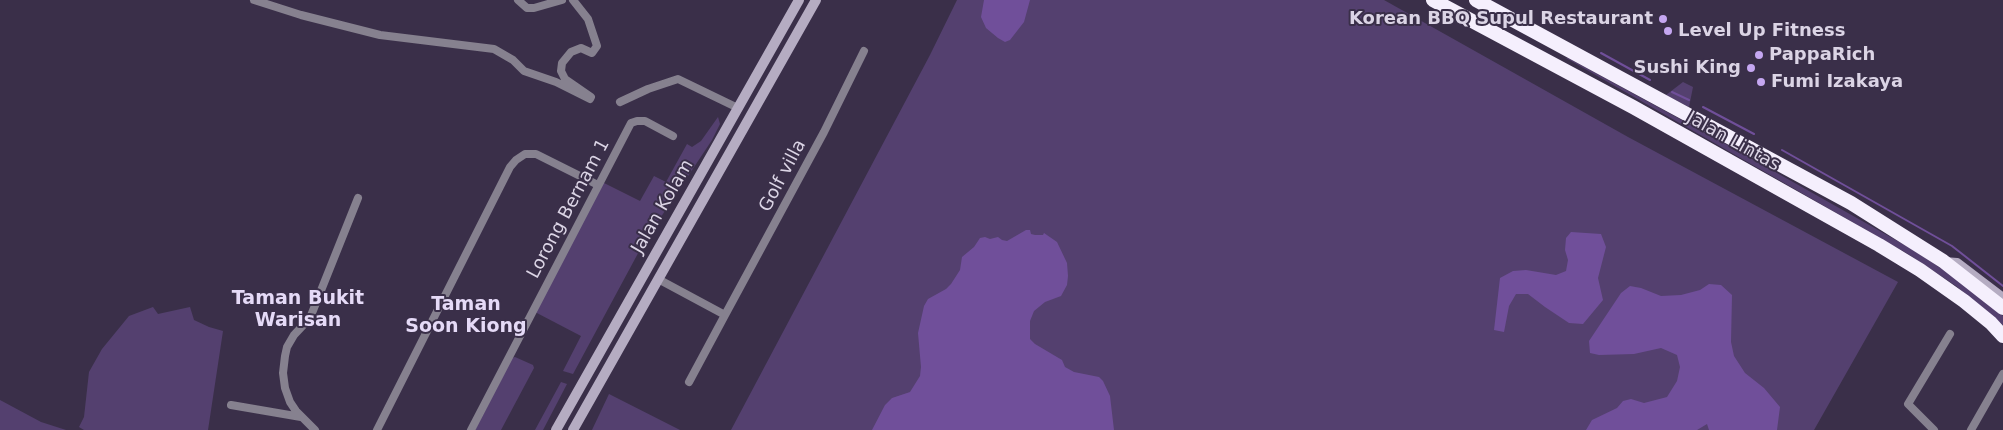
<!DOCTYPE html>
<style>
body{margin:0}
canvas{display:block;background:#3a2f49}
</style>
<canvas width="2003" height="430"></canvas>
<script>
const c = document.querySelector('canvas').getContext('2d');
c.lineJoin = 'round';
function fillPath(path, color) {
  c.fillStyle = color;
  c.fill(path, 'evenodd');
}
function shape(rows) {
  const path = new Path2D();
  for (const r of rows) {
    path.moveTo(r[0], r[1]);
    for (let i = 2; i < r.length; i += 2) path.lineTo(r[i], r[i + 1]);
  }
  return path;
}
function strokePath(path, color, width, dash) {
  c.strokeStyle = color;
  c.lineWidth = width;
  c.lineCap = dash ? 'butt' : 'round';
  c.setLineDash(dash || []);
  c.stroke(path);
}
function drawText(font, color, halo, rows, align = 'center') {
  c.font = font + ' "DejaVu Sans",sans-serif';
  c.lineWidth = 4;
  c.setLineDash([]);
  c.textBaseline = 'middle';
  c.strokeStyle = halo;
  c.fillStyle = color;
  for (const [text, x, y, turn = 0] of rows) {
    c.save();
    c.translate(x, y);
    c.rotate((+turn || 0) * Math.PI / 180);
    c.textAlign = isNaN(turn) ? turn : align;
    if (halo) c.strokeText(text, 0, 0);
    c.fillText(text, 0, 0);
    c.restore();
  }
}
const green = shape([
 [957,0,1384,0,1628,137,1898,282,1814,430,731,430,930,55],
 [1566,58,1568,58,1722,142,1910,248,1959,280,1993,308,2003,316,2003,325,1956,286,1908,254],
 [1683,82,1693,87,1689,107,1666,95],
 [718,117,720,124,712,140,643,244,573,374,563,371,581,336,535,312,602,182,640,201,654,176,666,182,687,144,692,147,701,141],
 [153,307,158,314,190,307,194,320,209,327,223,331,208,430,84,430,79,427,84,417,89,372,102,349,129,316],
 [515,357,533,365,534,368,501,430,475,430,512,358],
 [561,382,567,384,543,430,535,430],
 [609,394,680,430,592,430],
 [0,400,41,422,66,430,0,430]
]);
const water = shape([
 [984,0,1030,0,1024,22,1010,40,1005,42,998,38,986,28,981,17],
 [1026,230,1030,230,1031,234,1035,235,1043,235,1044,233,1057,242,1067,263,1068,276,1067,285,1061,296,1045,302,1034,311,1030,321,1030,339,1035,344,1062,360,1065,367,1074,372,1099,377,1103,381,1110,396,1114,430,872,430,885,405,892,398,910,392,920,376,921,367,918,333,924,306,928,299,946,289,951,284,960,270,962,257,974,247,980,238,985,237,990,239,998,237,1002,240,1007,241],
 [1571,232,1601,234,1606,247,1598,278,1603,300,1583,324,1569,323,1545,307,1528,294,1516,294,1509,306,1504,332,1494,330,1500,278,1513,271,1526,270,1556,275,1566,271,1568,260,1565,250,1566,238],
 [1709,284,1721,285,1732,295,1731,342,1734,356,1745,373,1764,388,1780,407,1777,430,1709,430,1707,424,1697,430,1586,430,1592,420,1617,408,1623,401,1631,399,1644,403,1667,397,1677,381,1680,367,1677,355,1661,348,1634,354,1599,355,1590,353,1589,341,1621,293,1630,286,1641,288,1661,296,1681,295,1700,290]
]);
const stream = shape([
 [1601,53,1650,80],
 [1672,92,1689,100],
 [1703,107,1754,134],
 [1782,150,1952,246,2003,286]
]);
const street = shape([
 [254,0,301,15,380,35,494,49,513,60,524,71,556,82,590,99,591,97,565,79,561,71,562,63,571,52,581,48,592,53,597,46,588,19,573,0],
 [518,0,527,8,534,8,562,0],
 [620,102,648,89,678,79,738,108],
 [658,279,725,315,824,132,864,51],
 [689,382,725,315],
 [231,405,301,417],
 [315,430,296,411,290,402,285,388,283,373,285,356,287,347,294,335,310,318,358,198],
 [377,430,510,167,516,160,525,154,536,154,598,185],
 [471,430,631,123,637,121,645,121,673,136],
 [1934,430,1908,404,1950,334],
 [1971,430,2003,374]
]);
const secondary = shape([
 [1944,262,1957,263,2003,298],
 [556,430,799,0],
 [573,430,816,0]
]);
const highway = shape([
 [1433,0,1633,107,1879,245,1920,270,1964,301,1991,323,2003,336],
 [1476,0,1851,203,1943,261,2003,308]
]);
const markers = [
 [1663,19,5,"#c5a7f1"],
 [1668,31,5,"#c5a7f1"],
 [1759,55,5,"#c5a7f1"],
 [1751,68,5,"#c5a7f1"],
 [1761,82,5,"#c5a7f1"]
];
const poiNames = [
 ["Korean BBQ Supul Restaurant",1653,19,"right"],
 ["Level Up Fitness",1678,31],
 ["PappaRich",1769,55],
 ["Sushi King",1741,68,"right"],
 ["Fumi Izakaya",1771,82]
];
const streetNames = [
 ["Jalan Lintas",1733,142,29],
 ["Golf villa",783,176,-62],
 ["Jalan Kolam",663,207,-60],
 ["Lorong Bernam 1",569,209,-62]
];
const neighbourhoodNames = [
 ["Taman Bukit",298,299],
 ["Warisan",298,321],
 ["Taman",466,305],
 ["Soon Kiong",466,327]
];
fillPath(green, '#54406f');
fillPath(water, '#704f9a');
strokePath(stream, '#704f9a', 2);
strokePath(street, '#86818f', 8);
strokePath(secondary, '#b5acc2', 10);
strokePath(highway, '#f5effd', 14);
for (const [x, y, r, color] of markers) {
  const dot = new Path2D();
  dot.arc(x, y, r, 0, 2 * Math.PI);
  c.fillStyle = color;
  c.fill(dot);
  strokePath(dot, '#3a2f49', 2);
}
drawText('bold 18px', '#dbd4e5', '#3a2f49', poiNames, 'left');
drawText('18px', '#dbd4e5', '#3a2f49', streetNames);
drawText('bold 19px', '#e5daf7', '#3a2f49', neighbourhoodNames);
</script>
